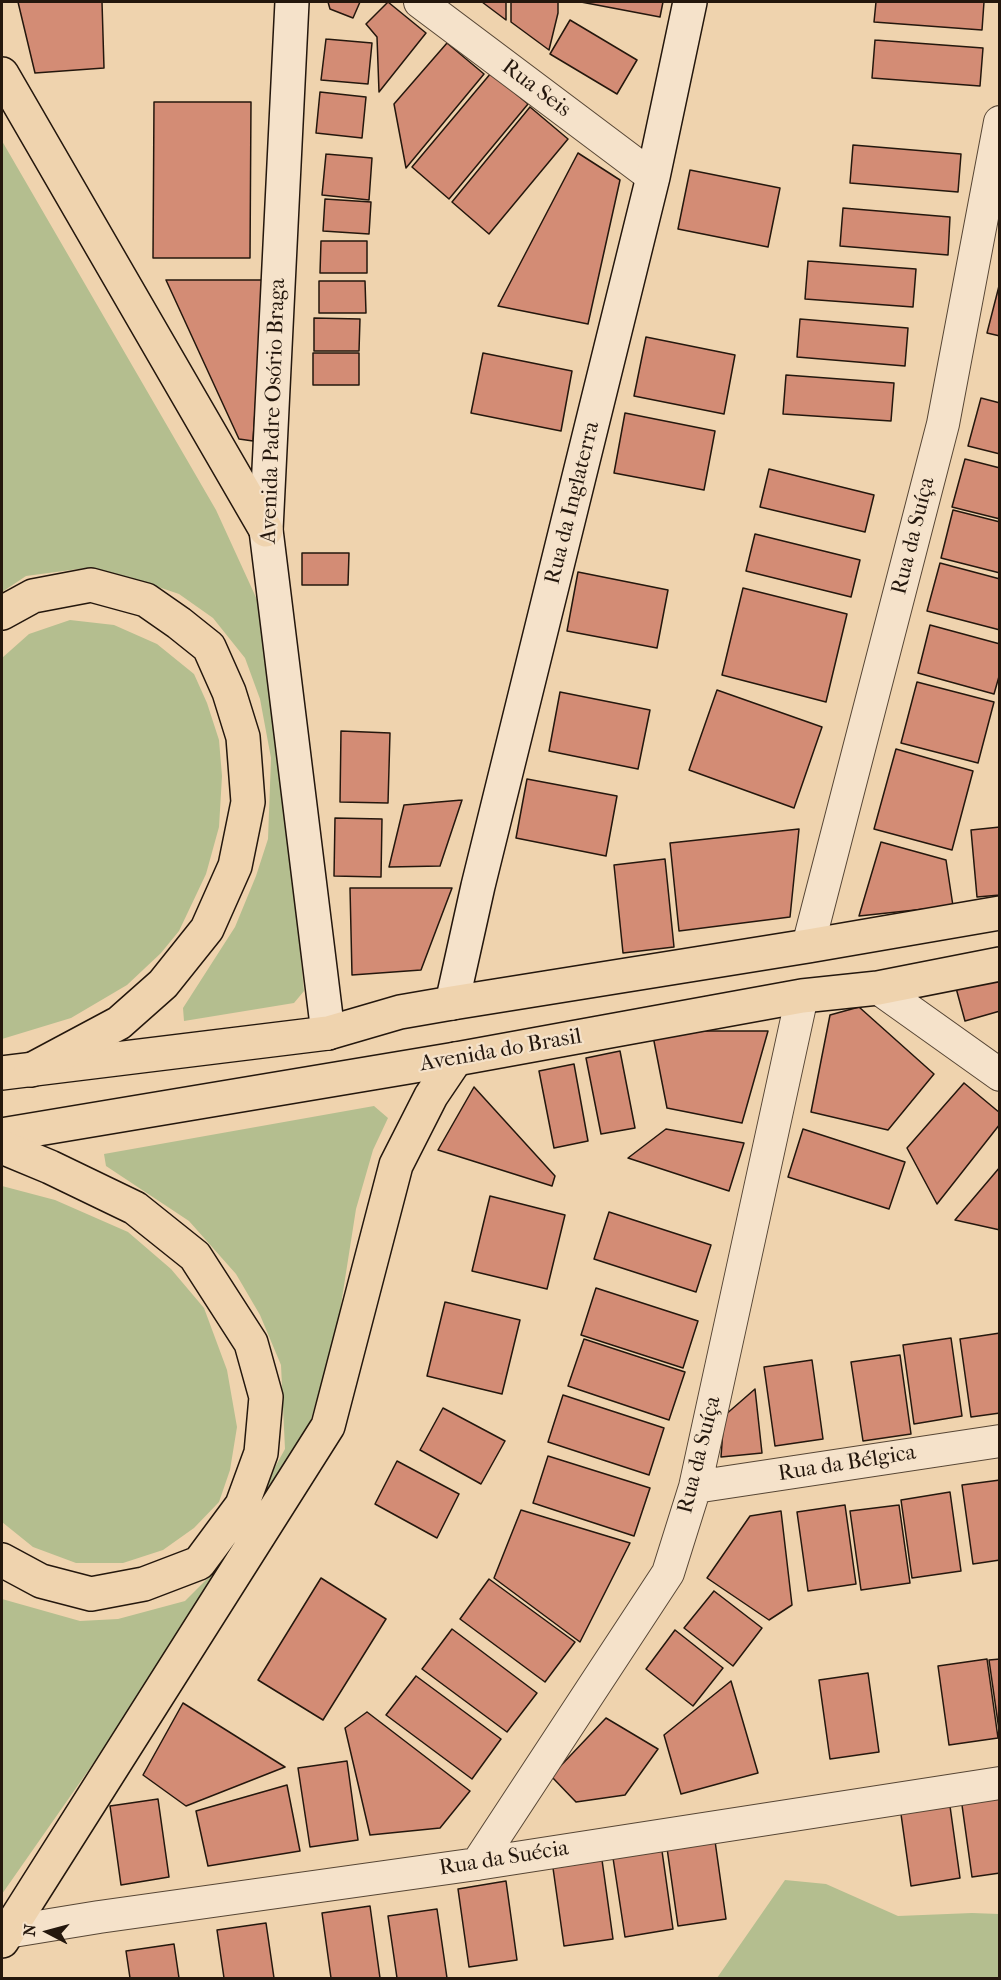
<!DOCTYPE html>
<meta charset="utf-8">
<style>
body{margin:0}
#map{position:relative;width:1001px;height:1980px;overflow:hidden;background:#efd3ae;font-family:"IM FELL French Canon",serif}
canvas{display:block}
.frame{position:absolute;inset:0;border:3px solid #24170d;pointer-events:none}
.north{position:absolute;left:18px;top:1902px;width:60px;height:60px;-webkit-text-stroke:4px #f5e2ca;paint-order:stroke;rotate:276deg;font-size:16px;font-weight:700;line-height:24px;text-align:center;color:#24170d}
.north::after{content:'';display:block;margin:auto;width:21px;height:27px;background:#24170d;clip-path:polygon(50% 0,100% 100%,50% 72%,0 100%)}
</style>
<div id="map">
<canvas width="1001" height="1980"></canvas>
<div class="frame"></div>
<div class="north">N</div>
</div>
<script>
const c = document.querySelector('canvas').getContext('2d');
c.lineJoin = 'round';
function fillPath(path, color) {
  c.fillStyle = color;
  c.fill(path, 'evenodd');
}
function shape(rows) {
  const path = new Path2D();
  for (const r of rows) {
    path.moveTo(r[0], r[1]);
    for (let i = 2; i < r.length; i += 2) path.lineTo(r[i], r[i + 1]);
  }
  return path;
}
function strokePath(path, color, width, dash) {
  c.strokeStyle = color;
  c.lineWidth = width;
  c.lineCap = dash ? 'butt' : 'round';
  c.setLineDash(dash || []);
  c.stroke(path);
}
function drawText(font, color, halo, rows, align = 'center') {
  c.font = font + ' "IM FELL French Canon",serif';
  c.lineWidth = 4.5;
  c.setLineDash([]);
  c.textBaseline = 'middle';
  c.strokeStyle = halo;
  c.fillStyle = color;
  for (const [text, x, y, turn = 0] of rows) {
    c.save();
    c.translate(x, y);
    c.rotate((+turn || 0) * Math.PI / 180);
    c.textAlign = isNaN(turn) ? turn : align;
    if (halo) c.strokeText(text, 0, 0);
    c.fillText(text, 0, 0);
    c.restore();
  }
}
const green = shape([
 [2,141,216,510,270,628,304,991,294,1003,184,1021,183,1008,235,927,256,876,268,839,271,758,260,699,245,658,213,618,179,594,132,578,86,568,26,576,2,592],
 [70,620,114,625,157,644,194,674,207,703,219,740,222,776,219,827,206,874,179,931,161,953,127,985,71,1018,2,1039,2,658,29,634],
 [374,1106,388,1118,373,1150,356,1209,337,1330,309,1426,215,1589,2,1894,2,1599,80,1621,118,1619,185,1601,221,1565,285,1449,281,1365,260,1315,236,1274,189,1221,106,1166,104,1154],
 [2,1186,55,1200,128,1232,171,1269,204,1308,227,1370,237,1427,230,1470,219,1502,194,1528,163,1550,123,1563,76,1563,33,1547,2,1522],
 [785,1880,826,1884,898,1916,972,1913,999,1914,999,1978,717,1978]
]);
const building = shape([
 [18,2,102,2,104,68,35,73,18,2],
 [328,2,360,2,353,18,330,9,328,2],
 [388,2,426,33,379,92,377,37,366,24,388,2],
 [482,2,506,2,506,20,482,2],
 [511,2,558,2,558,13,549,50,511,22,511,2],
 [581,2,663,2,660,17,581,2],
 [876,2,984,2,982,30,874,22,876,2],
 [570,20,637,60,617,94,550,54,570,20],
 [326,39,372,43,368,84,321,80,326,39],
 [875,40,983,48,980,86,872,78,875,40],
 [447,43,484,74,406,168,394,104,447,43],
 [491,73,528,104,449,199,412,167,491,73],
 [320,92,366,97,362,138,316,133,320,92],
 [154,102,251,102,250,258,153,258,154,102],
 [530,107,568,139,489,234,452,202,530,107],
 [853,145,961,154,958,192,850,183,853,145],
 [578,153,620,180,588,324,498,306,578,153],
 [326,154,372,158,369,200,322,195,326,154],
 [690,170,780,188,768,247,678,229,690,170],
 [325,199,371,202,369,234,323,231,325,199],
 [843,208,950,217,948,255,840,246,843,208],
 [321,241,367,241,367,273,320,273,321,241],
 [808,261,916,269,913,307,805,299,808,261],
 [166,280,264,280,253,441,239,439,166,280],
 [319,281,365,281,366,313,319,313,319,281],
 [999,286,1000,286,1000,336,987,333,999,286],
 [314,318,360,319,359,351,314,351,314,318],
 [800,319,908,328,905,366,797,357,800,319],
 [646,337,735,355,724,414,634,396,646,337],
 [313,353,359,353,359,385,313,385,313,353],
 [483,353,572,371,561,431,471,413,483,353],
 [786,375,894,383,891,421,783,414,786,375],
 [981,398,1000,403,1000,454,968,446,981,398],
 [625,413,715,431,704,490,614,473,625,413],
 [965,459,1000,468,1000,519,952,507,965,459],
 [769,469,874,495,865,532,760,507,769,469],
 [953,510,1000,522,1000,573,941,558,953,510],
 [755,534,860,560,851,597,746,571,755,534],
 [302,553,349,553,348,585,302,585,302,553],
 [940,563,1000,579,1000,630,927,611,940,563],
 [578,572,668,590,657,648,567,631,578,572],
 [743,588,847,614,826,702,722,675,743,588],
 [930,625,1000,644,1000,673,994,694,918,673,930,625],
 [917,682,994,702,978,763,901,743,917,682],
 [717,690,822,727,794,808,689,770,717,690],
 [560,692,650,710,638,769,549,751,560,692],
 [341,731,390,733,388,803,340,802,341,731],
 [896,749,973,771,952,850,874,829,896,749],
 [527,779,617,796,606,856,516,838,527,779],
 [462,800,440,866,389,867,404,805,462,800],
 [335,818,382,819,381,877,334,876,335,818],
 [1000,827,1000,895,977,897,971,830,1000,827],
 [799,829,790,917,679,931,670,843,799,829],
 [881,842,946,860,953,906,859,916,881,842],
 [665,859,674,947,623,953,614,865,665,859],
 [350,888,452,888,421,970,352,975,350,888],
 [1000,980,1000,1011,965,1021,956,988,1000,980],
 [859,1007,934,1074,888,1130,811,1112,830,1015,859,1007],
 [652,1031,768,1031,742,1123,667,1108,652,1031],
 [620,1051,635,1128,601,1134,586,1058,620,1051],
 [574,1064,588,1141,554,1148,539,1071,574,1064],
 [964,1083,1000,1113,1000,1124,937,1204,907,1148,964,1083],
 [474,1087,555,1176,552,1186,438,1150,474,1087],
 [666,1129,744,1143,729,1191,628,1158,666,1129],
 [803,1129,905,1162,889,1209,788,1177,803,1129],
 [1000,1167,1000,1230,955,1220,1000,1167],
 [490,1196,565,1215,547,1289,472,1271,490,1196],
 [609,1212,711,1245,696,1292,594,1259,609,1212],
 [596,1288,698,1321,683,1368,581,1335,596,1288],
 [445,1302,520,1320,502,1394,427,1376,445,1302],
 [1000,1333,1000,1413,971,1417,960,1339,1000,1333],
 [951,1338,962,1416,914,1424,903,1345,951,1338],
 [584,1339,685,1372,669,1420,568,1386,584,1339],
 [900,1355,911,1434,863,1441,851,1362,900,1355],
 [812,1360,823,1439,775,1446,764,1367,812,1360],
 [755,1389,762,1453,721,1457,724,1416,755,1389],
 [563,1395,664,1428,649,1475,548,1442,563,1395],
 [443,1408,505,1441,481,1484,420,1450,443,1408],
 [548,1456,650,1488,634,1536,533,1503,548,1456],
 [397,1461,459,1494,437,1538,375,1504,397,1461],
 [1000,1480,1000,1560,973,1564,962,1485,1000,1480],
 [950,1492,961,1571,912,1578,901,1500,950,1492],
 [845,1505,856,1584,808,1591,797,1512,845,1505],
 [899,1505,910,1583,861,1590,850,1511,899,1505],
 [521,1510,630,1543,580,1642,494,1578,521,1510],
 [781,1511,792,1605,769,1620,707,1578,750,1516,781,1511],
 [321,1578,386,1619,323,1720,258,1680,321,1578],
 [489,1579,575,1642,545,1682,460,1619,489,1579],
 [714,1591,762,1628,733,1666,684,1628,714,1591],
 [452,1629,537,1693,507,1732,422,1669,452,1629],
 [675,1630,723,1668,693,1706,646,1669,675,1630],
 [987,1659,998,1738,949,1745,938,1666,987,1659],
 [1000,1659,1000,1737,989,1660,1000,1659],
 [868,1673,879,1752,830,1759,819,1680,868,1673],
 [416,1676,501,1739,472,1779,386,1715,416,1676],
 [731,1681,758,1773,681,1794,664,1735,731,1681],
 [183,1703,285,1767,186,1806,143,1775,183,1703],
 [367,1712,470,1791,440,1828,370,1835,345,1728,367,1712],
 [606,1718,658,1749,625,1795,576,1802,551,1776,606,1718],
 [347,1761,358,1840,310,1847,298,1768,347,1761],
 [287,1785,300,1851,208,1866,196,1811,287,1785],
 [1000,1793,1000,1873,972,1877,961,1798,1000,1793],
 [158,1799,169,1877,121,1885,110,1806,158,1799],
 [949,1799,960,1878,911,1886,900,1807,949,1799],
 [715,1841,726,1919,678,1926,667,1848,715,1841],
 [662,1851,673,1929,625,1937,613,1858,662,1851],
 [602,1860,613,1939,564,1946,553,1868,602,1860],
 [506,1881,517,1960,469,1967,458,1889,506,1881],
 [370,1906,380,1978,331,1978,322,1913,370,1906],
 [437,1909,447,1978,397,1978,388,1916,437,1909],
 [266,1923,274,1978,224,1978,217,1930,266,1923],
 [174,1944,179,1978,130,1978,126,1951,174,1944]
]);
const street = shape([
 [420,2,653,177],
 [808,946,943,424,1000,122],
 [878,988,1000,1075],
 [695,1487,1000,1441],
 [477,1864,668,1573,695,1487,802,996],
 [7,1932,99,1917,477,1864,1000,1783]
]);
const secondary = shape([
 [292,2,266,530,328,1033],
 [452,1003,478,886,653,177,690,2]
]);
const primary = shape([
 [2,1073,328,1033,400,1012,452,1003,808,946,1000,913],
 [2,1135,456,1059,802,996,878,988,1000,964]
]);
const highway = shape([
 [2,74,266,530],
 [2,613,33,596,91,585,146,600,179,623,209,647,229,692,243,737,248,802,235,866,207,929,163,984,119,1023,31,1070],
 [2,1147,50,1167,135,1208,195,1256,251,1343,266,1397,261,1453,242,1505,199,1563,144,1584,91,1594,41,1581,2,1560],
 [2,1941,328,1426,396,1165,431,1096,456,1059]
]);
const streetNames = [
 ["Rua Seis",536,89,37],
 ["Avenida Padre Osório Braga",274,411,-88],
 ["Rua da Inglaterra",573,503,-76],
 ["Rua da Suíça",914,536,-76],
 ["Avenida do Brasil",501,1051,-10],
 ["Rua da Suíça",700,1455,-76],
 ["Rua da Bélgica",847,1464,-9],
 ["Rua da Suécia",504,1859,-9]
];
fillPath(green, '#b4be8f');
fillPath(building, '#d38c75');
strokePath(building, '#24170d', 1.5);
strokePath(street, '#574635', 34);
strokePath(secondary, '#24170d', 36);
strokePath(primary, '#24170d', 36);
strokePath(highway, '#24170d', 36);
strokePath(street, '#f5e2ca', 32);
strokePath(secondary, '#f5e2ca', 33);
strokePath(primary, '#efd3ae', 33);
strokePath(highway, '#efd3ae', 33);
drawText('22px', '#24170d', '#f5e2ca', streetNames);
</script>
